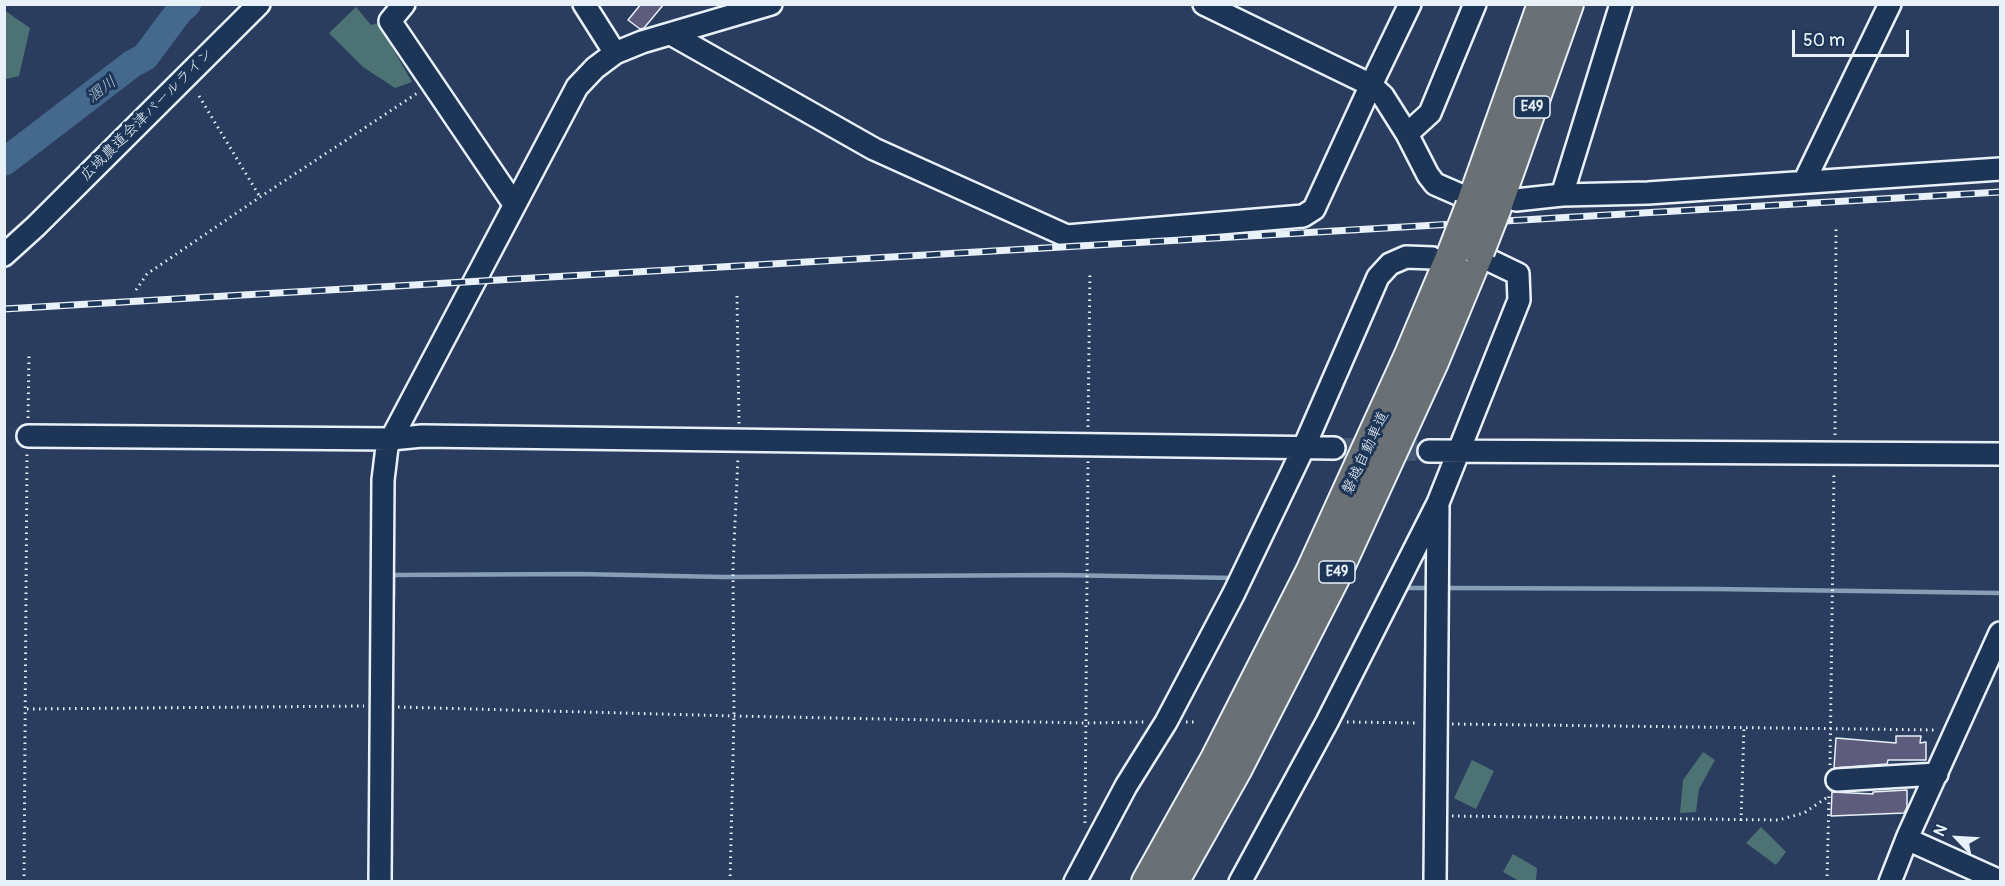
<!DOCTYPE html>
<meta charset="utf-8">
<style>
body{margin:0}
#map{position:relative;width:2005px;height:886px;overflow:hidden;background:#2a3d5f;font-family:Pangolin,sans-serif}
canvas{display:block}
.frame{position:absolute;inset:0;border:6px solid #e8f1f8;pointer-events:none}
.north{position:absolute;left:1927px;top:808px;width:60px;height:60px;-webkit-text-stroke:4px #1d3557;paint-order:stroke;rotate:295deg;font-size:16px;font-weight:700;line-height:24px;text-align:center;color:#e8f1f8}
.north::after{content:'';display:block;margin:auto;width:21px;height:27px;background:#e8f1f8;clip-path:polygon(50% 0,100% 100%,50% 72%,0 100%)}
.scale{position:absolute;left:1792px;top:30px;width:117px;height:27px;box-sizing:border-box;border:3px solid #e8f1f8;border-top:0;padding-left:8px;font-size:18px;line-height:21px;white-space:nowrap;color:#e8f1f8;-webkit-text-stroke:4px #1d3557;paint-order:stroke}
</style>
<div id="map">
<canvas width="2005" height="886"></canvas>
<div class="frame"></div>
<div class="north">N</div>
<div class="scale">50 m</div>
</div>
<script>
const c = document.querySelector('canvas').getContext('2d');
c.lineJoin = 'round';
function fillPath(path, color) {
  c.fillStyle = color;
  c.fill(path, 'evenodd');
}
function shape(rows) {
  const path = new Path2D();
  for (const r of rows) {
    path.moveTo(r[0], r[1]);
    for (let i = 2; i < r.length; i += 2) path.lineTo(r[i], r[i + 1]);
  }
  return path;
}
function strokePath(path, color, width, dash) {
  c.strokeStyle = color;
  c.lineWidth = width;
  c.lineCap = dash ? 'butt' : 'round';
  c.setLineDash(dash || []);
  c.stroke(path);
}
function drawText(font, color, halo, rows, align = 'center') {
  c.font = font + ' Pangolin,"Klee One",sans-serif';
  c.lineWidth = 6;
  c.setLineDash([]);
  c.textBaseline = 'middle';
  c.strokeStyle = halo;
  c.fillStyle = color;
  for (const [text, x, y, turn = 0] of rows) {
    c.save();
    c.translate(x, y);
    c.rotate((+turn || 0) * Math.PI / 180);
    c.textAlign = isNaN(turn) ? turn : align;
    if (halo) c.strokeText(text, 0, 0);
    c.fillText(text, 0, 0);
    c.restore();
  }
}
const green = shape([
 [356,7,371,25,378,23,412,82,395,88,363,67,329,33],
 [4,10,30,28,19,76,7,79,4,77],
 [1703,752,1715,760,1699,789,1696,812,1680,813,1683,780],
 [1472,760,1494,771,1476,809,1454,798],
 [1761,827,1786,852,1776,865,1746,843],
 [1513,854,1537,868,1536,880,1519,881,1503,872]
]);
const stream = shape([
 [174,4,180,10],
 [1405,588,1432,588],
 [1444,588,1715,589,2000,593],
 [393,597,393,575,579,574,723,577,1058,575,1235,578]
]);
const river = shape([
 [4,162,132,64,145,57,180,10,187,4]
]);
const building = shape([
 [641,4,664,4,644,28,640,29,628,20,641,4],
 [1896,736,1921,736,1920,743,1926,742,1926,760,1888,760,1887,764,1834,768,1836,738,1896,743,1896,736],
 [1907,790,1907,807,1904,813,1831,816,1832,792,1873,794,1873,792,1907,790]
]);
const minorTunnel = shape([
 [1334,448,1429,451]
]);
const path = shape([
 [199,96,260,197],
 [136,290,147,274,260,197,419,92],
 [737,296,739,424],
 [28,418,29,355],
 [1088,427,1090,271],
 [1835,435,1836,227],
 [398,707,734,716,1085,723,1144,722],
 [27,709,364,706],
 [1186,722,1195,722],
 [1347,722,1418,723],
 [1452,724,1937,730],
 [1830,765,1834,472],
 [1452,816,1778,820,1804,813,1829,796],
 [1741,821,1744,727],
 [1085,823,1088,461],
 [24,882,27,454],
 [730,882,734,716,733,567,738,457],
 [1827,882,1829,795]
]);
const minor = shape([
 [404,4,390,21,514,204],
 [584,4,615,53],
 [1204,4,1371,85,1383,96,1407,134,1428,175,1435,184,1458,194],
 [671,34,874,149,1067,236,1303,216,1314,209,1371,85,1410,4],
 [1407,134,1430,113,1475,4],
 [1804,182,1890,4],
 [1562,195,1621,4],
 [1516,200,1562,195,1648,193,2000,169],
 [4,255,36,226,259,4],
 [28,436,391,439,422,436,1334,448],
 [1429,451,2000,454],
 [1837,780,1937,774],
 [1907,839,2000,881],
 [380,882,383,480,387,447,577,87,595,68,615,53,642,42,771,4],
 [1075,882,1126,786,1166,722,1234,593,1304,447,1378,277,1390,264,1406,257,1433,258],
 [1240,882,1327,722,1438,503,1519,300,1518,274,1491,261],
 [1435,882,1438,507],
 [1890,882,1908,836,2000,633]
]);
const highway = shape([
 [1471,206,1543,4],
 [1495,210,1568,4],
 [1147,882,1216,759,1311,572,1409,357,1452,255],
 [1173,882,1236,770,1334,578,1433,362,1479,251]
]);
const rail = shape([
 [4,309,2000,192]
]);
const highwayBridge = shape([
 [1479,251,1495,210],
 [1452,255,1471,206]
]);
const shields = [
 [1532,107,36],
 [1337,572,36]
];
const shieldNames = [
 ["E49",1532,107],
 ["E49",1337,572]
];
const streetNames = [
 ["広域農道会津パールライン",147,115,-45],
 ["磐越自動車道",1366,453,-65]
];
const waterNames = [
 ["溷川",102,90,-37]
];
fillPath(green, '#4c7274');
strokePath(stream, '#869fb7', 4.5);
strokePath(river, '#44698c', 28);
fillPath(building, '#5d5c7d');
strokePath(building, '#e8f1f8', 1.5);
strokePath(minorTunnel, '#465876', 21, [21, 10]);
strokePath(minor, '#e8f1f8', 26);
strokePath(highway, '#e8f1f8', 34);
strokePath(path, '#e8f1f8', 3, [1.5, 4.5]);
strokePath(minor, '#1d3557', 21);
strokePath(highway, '#6a7074', 30);
strokePath(rail, '#e8f1f8', 7);
strokePath(rail, '#1d3557', 4.5, [14]);
strokePath(highwayBridge, '#e8f1f8', 34, []);
strokePath(highwayBridge, '#6a7074', 30);
for (const [x, y, w] of shields) {
  const box = new Path2D();
  box.roundRect(x - w / 2, y - 11, w, 22, 4.5);
  c.fillStyle = '#1d3557';
  c.fill(box);
  strokePath(box, '#e8f1f8', 1.5);
}
drawText('bold 14px', '#e8f1f8', null, shieldNames);
drawText('15px', '#e8f1f8', '#1d3557', streetNames);
drawText('italic 16px', '#afc1d2', '#1d3557', waterNames);
</script>
